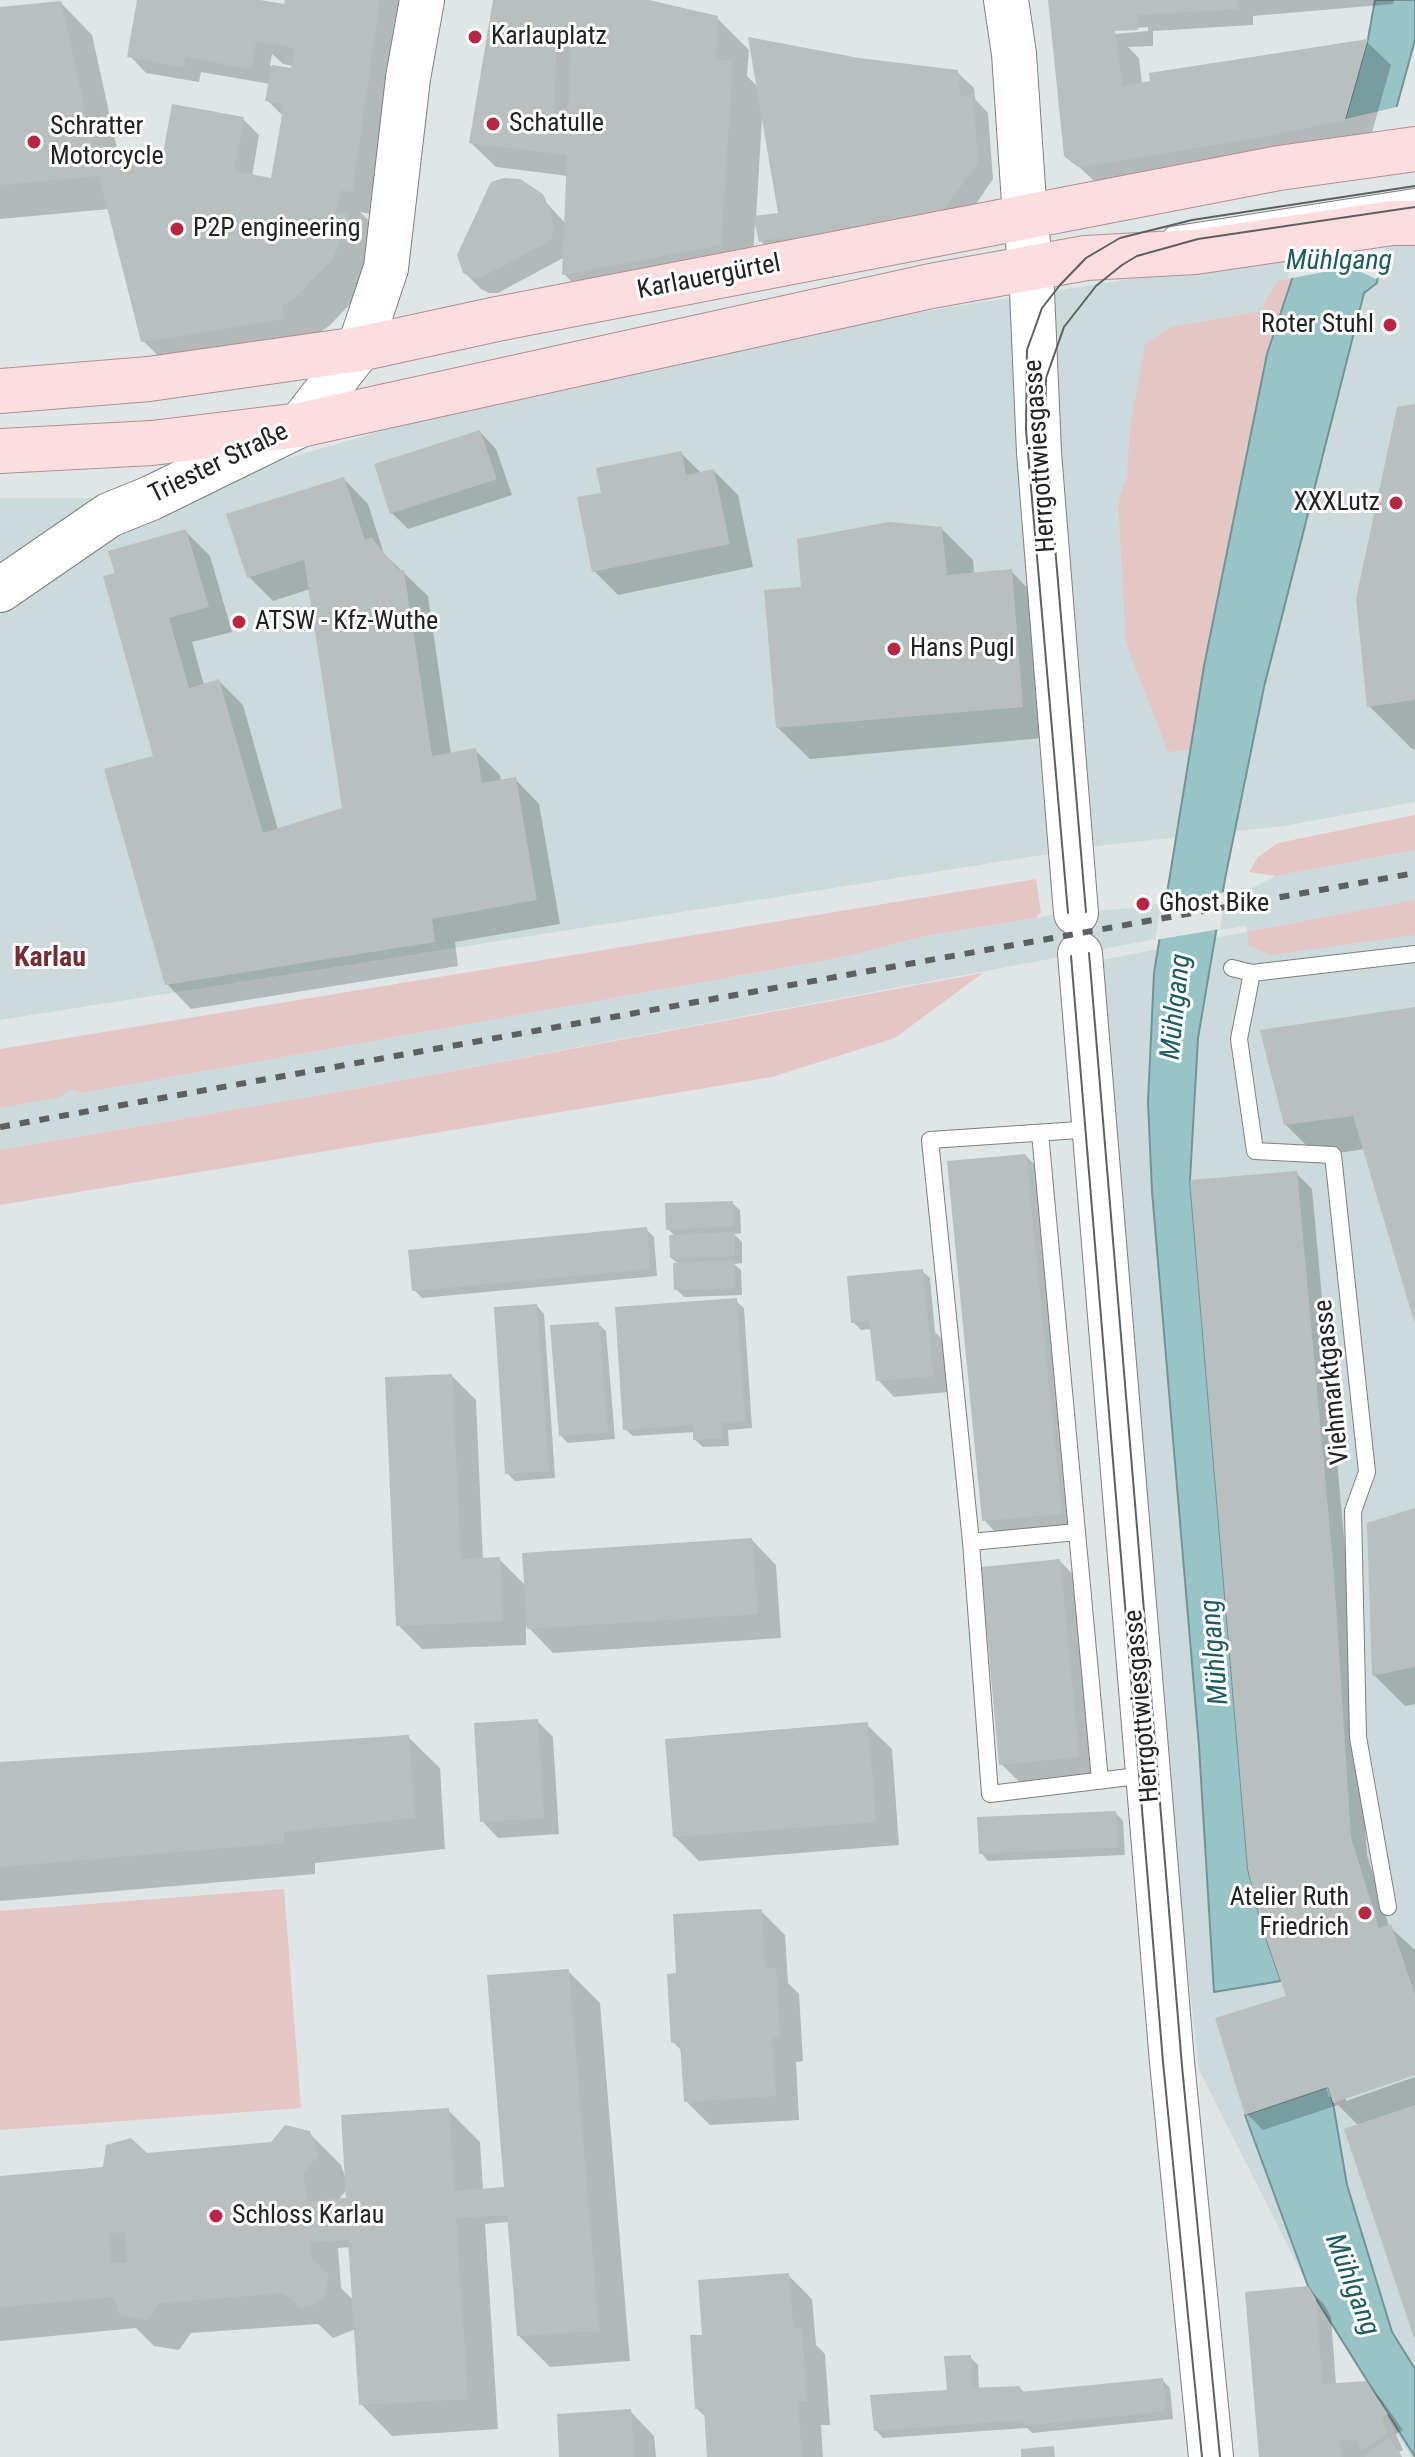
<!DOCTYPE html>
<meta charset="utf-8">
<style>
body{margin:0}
canvas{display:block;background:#e0e6e6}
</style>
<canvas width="1415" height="2457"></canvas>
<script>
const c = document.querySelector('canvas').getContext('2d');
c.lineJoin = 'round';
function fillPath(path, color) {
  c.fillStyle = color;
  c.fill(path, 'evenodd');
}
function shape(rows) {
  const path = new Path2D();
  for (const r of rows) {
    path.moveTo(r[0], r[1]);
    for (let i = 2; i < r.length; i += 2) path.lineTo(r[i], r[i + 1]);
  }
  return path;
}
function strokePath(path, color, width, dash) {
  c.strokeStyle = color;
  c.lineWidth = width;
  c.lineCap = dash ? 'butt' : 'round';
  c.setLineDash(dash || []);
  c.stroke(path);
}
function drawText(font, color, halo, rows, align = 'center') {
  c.font = font + ' "Roboto Condensed",sans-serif';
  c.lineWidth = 6;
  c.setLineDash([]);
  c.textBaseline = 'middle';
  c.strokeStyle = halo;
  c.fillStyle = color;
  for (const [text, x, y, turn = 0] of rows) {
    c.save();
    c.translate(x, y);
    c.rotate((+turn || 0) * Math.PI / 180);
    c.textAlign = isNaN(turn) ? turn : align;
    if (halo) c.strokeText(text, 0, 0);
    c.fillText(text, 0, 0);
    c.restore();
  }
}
const built = shape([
 [1415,235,1415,802,1284,826,1105,845,0,1020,0,498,151,498,550,382,944,308],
 [1415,850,1415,2457,1411,2457,1308,2286,1199,2070,1075,965,1247,932,1246,926,1151,940,338,1092,0,1150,0,1108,70,1089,82,1093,849,956,925,936,1058,914,1132,908,1252,888,1276,876]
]);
const green = shape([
 [1292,278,1267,354,1204,666,1190,749,1168,752,1126,643,1118,501,1127,476,1130,428,1145,344,1171,327,1261,311,1277,281],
 [1415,815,1415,850,1276,876,1249,872,1258,857,1278,843],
 [1036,879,1041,913,1035,918,925,936,849,956,82,1093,70,1089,61,1097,0,1108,0,1049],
 [1415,900,1415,935,1270,955,1248,945,1248,932],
 [983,973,895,1038,772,1077,0,1205,0,1150,338,1092],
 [284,1889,301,2108,0,2130,0,1911]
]);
const water = shape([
 [1375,0,1415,0,1415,40,1396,109,1377,283,1364,293,1264,687,1225,879,1198,1038,1190,1180,1248,1869,1262,1926,1281,1981,1214,1992,1199,1746,1152,1191,1148,1102,1154,973,1204,666,1267,354,1345,120,1368,39,1375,0],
 [1328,2087,1333,2103,1347,2185,1392,2332,1415,2369,1415,2457,1308,2286,1245,2115,1328,2087]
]);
const pier = shape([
 [1401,106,1382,275,1376,279,1350,267,1287,279,1341,120],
 [1226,892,1220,929,1155,940,1161,903]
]);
const shadow = shape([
 [139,0,249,0,286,6,287,0,408,0,376,215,360,212,371,223,363,291,329,326,313,337,175,372,143,341,109,209,0,219,0,9,61,3,92,35,118,153,163,161,243,119,259,135,252,177,277,181,284,117,267,100,270,84,201,72,199,82,146,73,130,56],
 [272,54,283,64,293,66,292,70,270,66],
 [495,0,641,0,717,18,749,50,747,76,759,88,859,60,957,72,974,88,975,99,988,113,993,179,960,228,777,257,761,241,755,223,752,276,595,306,564,274,565,257,498,293,489,293,481,289,464,272,532,187,566,224,568,176,496,167,471,143],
 [762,118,781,214,756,218],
 [1050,0,1394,0,1393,4,1253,16,1253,25,1153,31,1153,46,1128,47,1139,58,1142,84,1367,42,1391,65,1369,143,1104,190,1066,155],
 [1148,27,1148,31,1115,34,1111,30],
 [1415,406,1415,749,1412,749,1369,706],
 [480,432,496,449,512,495,408,529,392,513],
 [681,453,702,474,714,471,738,495,753,567,618,595,594,571,603,494],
 [344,479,368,504,384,554,428,596,451,755,475,750,500,775,501,782,515,779,539,804,560,924,455,942,458,966,191,1009,167,984,156,757,117,574,186,532,210,556,232,632,192,642,204,685,219,681,243,705,278,830,345,809,310,589,273,601,248,576],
 [941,528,973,560,974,574,1011,571,1042,603,1054,737,810,759,778,728,803,589],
 [1415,1009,1415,1317,1365,1149,1317,1156,1285,1124],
 [1026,1156,1050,1180,1085,1538,1008,1545,984,1520],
 [1296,1173,1312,1189,1349,1592,1367,1855,1389,1926,1415,1950,1415,2073,1346,2096,1346,2101,1415,2077,1415,2333,1359,2126,1338,2105,1263,2130,1247,2114,1289,1997],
 [1300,2011,1333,2096,1329,2097],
 [732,1203,740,1210,741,1233,734,1234,742,1242,742,1263,734,1264,741,1270,742,1295,684,1297,676,1289,679,1265,672,1258,675,1236,668,1229],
 [646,1229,654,1237,657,1276,422,1298,414,1290],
 [922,1271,930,1278,935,1332,944,1341,948,1392,894,1397,878,1380,872,1329,861,1330,853,1322],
 [736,1301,744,1308,752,1428,728,1430,729,1446,703,1447,695,1440,695,1432,633,1436,625,1429],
 [537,1306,544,1314,555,1478,515,1481,507,1473],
 [598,1324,606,1331,615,1439,568,1443,561,1436],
 [452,1376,476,1400,483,1560,499,1559,526,1586,752,1540,776,1565,781,1638,553,1653,526,1625,526,1645,422,1649,398,1625],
 [1415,1510,1415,1704,1405,1706,1374,1675],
 [1060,1561,1084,1586,1102,1781,1026,1788,1001,1764],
 [537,1721,553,1737,559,1834,498,1838,482,1821],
 [867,1725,892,1749,899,1845,699,1861,674,1836],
 [408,1737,440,1768,445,1849,315,1863,315,1874,0,1901,0,1764],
 [1116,1813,1123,1821,1125,1855,988,1861,981,1853],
 [761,1911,785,1935,788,1983,799,1994,803,2061,796,2062,799,2120,710,2125,686,2101,683,2052,673,2042,678,1975],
 [568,1971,600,2003,630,2361,550,2367,518,2335,509,2222,485,2224,498,2429,392,2436,361,2404,356,2329,333,2338,318,2324,191,2333,179,2350,154,2346,136,2328,0,2341,0,2179,105,2169,147,2155,272,2144,309,2133,341,2165,345,2176,448,2110,480,2142,483,2190,507,2188],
 [347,2189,348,2204,338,2201],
 [351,2247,354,2301,341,2288,338,2248],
 [788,2275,812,2299,816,2345,825,2354,830,2425,821,2425,823,2457,709,2457,707,2418,697,2409,704,2337],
 [1307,2288,1324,2304,1331,2317,1336,2385,1366,2383,1382,2400,1403,2430,1396,2434,1403,2450,1399,2452,1402,2457,1261,2457],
 [970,2357,978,2365,979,2390,1020,2388,1025,2393,1162,2380,1170,2388,1173,2419,1032,2433,1027,2428,883,2438,876,2430,950,2392],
 [630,2411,654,2436,656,2457,561,2457]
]);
const building = shape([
 [137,0,260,0,284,4,285,0,380,0,352,192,341,190,335,213,349,213,349,219,332,260,298,295,282,306,285,319,141,342,99,176,0,185,0,7,61,1,93,147,162,159,172,104,244,117,234,171,271,178,284,104,265,101,272,65,291,68,295,48,256,41,251,69,185,57,184,67,127,57],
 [493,0,649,0,718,16,716,60,733,60,721,245,562,275,567,155,469,143],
 [557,29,571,32,568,120,554,118],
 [1048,0,1237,0,1238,9,1137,15,1138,30,1115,31,1122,86,1150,81,1149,73,1368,39,1345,120,1252,139,1078,167,1064,156],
 [748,37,859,58,958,70,960,97,973,94,978,162,943,212,783,242,783,237,759,242,753,216,778,213],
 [504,178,520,179,543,194,552,215,553,236,550,241,481,277,471,277,463,273,457,255,491,182],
 [1415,404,1415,700,1367,707,1356,599,1397,407],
 [480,430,497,479,390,514,374,464],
 [682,451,686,475,714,469,730,544,592,572,577,497,601,493,596,468],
 [344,477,365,540,371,537,399,571,404,570,432,756,476,748,482,783,516,777,537,900,432,919,435,942,165,985,104,769,153,756,103,576,115,573,108,551,186,529,209,607,169,618,189,688,219,679,263,833,342,808,304,560,247,578,226,514],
 [889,522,942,527,947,575,1012,569,1023,707,776,728,764,590,801,587,797,539],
 [1415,1007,1415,1320,1414,1321,1353,1116,1284,1125,1260,1030],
 [1026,1154,1062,1514,982,1521,947,1161],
 [1297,1171,1334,1574,1351,1837,1379,1928,1391,1924,1415,1994,1415,2075,1333,2103,1328,2087,1245,2115,1215,2018,1286,1996,1262,1926,1248,1869,1190,1180],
 [733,1201,734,1226,666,1230,665,1203],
 [647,1227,650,1269,412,1291,408,1250],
 [735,1232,735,1256,670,1258,669,1235],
 [734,1260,735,1288,674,1290,673,1263],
 [923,1269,933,1376,876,1381,869,1321,851,1323,847,1276],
 [737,1298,745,1421,721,1423,722,1438,693,1440,693,1425,623,1430,615,1307],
 [537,1304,549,1471,505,1474,494,1307],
 [599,1322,608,1432,559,1436,550,1325],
 [452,1374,461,1559,500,1557,503,1621,396,1626,385,1377],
 [1415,1508,1415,1667,1372,1676,1367,1523],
 [752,1538,758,1614,527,1629,522,1553],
 [1060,1559,1079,1757,999,1765,981,1567],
 [538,1719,544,1818,480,1822,474,1723],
 [868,1722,876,1822,673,1837,665,1739],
 [409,1735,415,1818,284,1832,284,1843,0,1867,0,1762],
 [1116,1811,1118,1847,979,1854,977,1817],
 [762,1909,765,1968,776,1968,780,2038,772,2038,776,2096,684,2102,680,2042,671,2043,667,1974,676,1973,673,1914],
 [569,1969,599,2331,517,2336,507,2215,456,2218,468,2399,359,2405,348,2240,310,2242,311,2259,329,2274,325,2298,315,2304,300,2308,284,2293,160,2303,147,2320,120,2316,114,2297,0,2307,0,2176,103,2167,106,2145,131,2138,147,2153,271,2142,285,2125,310,2131,319,2155,303,2173,308,2201,346,2198,341,2115,449,2108,455,2191,504,2187,487,1975],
 [125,2232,127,2263,111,2263,109,2233],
 [1415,2105,1415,2338,1414,2338,1344,2129],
 [789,2273,793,2329,802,2328,807,2401,798,2401,802,2457,707,2457,704,2409,695,2409,690,2335,702,2335,698,2280],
 [1308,2286,1316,2299,1322,2384,1366,2381,1388,2414,1381,2418,1388,2433,1361,2451,1358,2441,1340,2440,1342,2457,1259,2457,1245,2292],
 [971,2355,973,2388,1020,2386,1020,2392,1163,2378,1166,2411,1023,2426,1023,2420,874,2431,870,2395,947,2390,944,2356],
 [631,2409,634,2457,559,2457,557,2414],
 [1389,2437,1402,2457,1365,2457,1364,2455],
 [1054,2446,1055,2457,1021,2457,1021,2449]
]);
const service = shape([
 [1172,235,1415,197],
 [1232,968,1252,973,1415,954],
 [1252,973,1239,1039,1255,1151,1333,1155,1367,1472,1353,1511,1358,1737,1388,1907],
 [1094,1129,930,1140,971,1542,990,1794,1146,1775],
 [1040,1133,1100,1780],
 [971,1542,1077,1532]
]);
const secondary = shape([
 [1006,0,1014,54,1025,217,1031,268,1039,453,1076,913],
 [0,590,109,515,151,498,300,425,359,349,386,268,408,78,422,0],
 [1080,954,1172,2062,1211,2457]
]);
const primary = shape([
 [0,391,149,379,359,349,497,319,1279,168,1415,149],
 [0,451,152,443,300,425,931,286,1086,258,1195,252,1392,223,1415,223]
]);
const tram = shape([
 [1086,912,1045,428,1046,378,1064,327,1096,286,1122,265,1137,256,1198,239,1415,207],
 [1068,913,1026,430,1027,350,1042,308,1060,285,1086,258,1120,238,1192,220,1415,186],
 [1089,953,1182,2066,1220,2457],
 [1071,956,1163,2062,1202,2457]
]);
const rail = shape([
 [0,1127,1415,873]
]);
const markers = [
 [475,37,8,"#b82646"],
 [493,124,8,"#b82646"],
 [34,142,8,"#b82646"],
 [177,229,8,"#b82646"],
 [1390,325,8,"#b82646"],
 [1396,503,8,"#b82646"],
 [239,622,8,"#b82646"],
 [894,649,8,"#b82646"],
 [1143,904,8,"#b82646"],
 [1365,1913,8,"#b82646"],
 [216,2216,8,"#b82646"]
];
const poiNames = [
 ["Karlauplatz",491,37],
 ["Schatulle",509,124],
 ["Schratter",50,127],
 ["Motorcycle",50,157],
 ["P2P engineering",193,229],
 ["Roter Stuhl",1374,325,"right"],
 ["XXXLutz",1380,503,"right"],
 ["ATSW - Kfz-Wuthe",255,622],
 ["Hans Pugl",910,649],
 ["Ghost Bike",1159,904],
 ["Atelier Ruth",1349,1898,"right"],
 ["Friedrich",1349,1928,"right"],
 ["Schloss Karlau",232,2216]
];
const streetNames = [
 ["Karlauergürtel",709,278,-11],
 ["Herrgottwiesgasse",1041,456,-94],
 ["Triester Straße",219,464,-26],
 ["Viehmarktgasse",1333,1382,-96],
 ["Herrgottwiesgasse",1143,1706,-95]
];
const waterNames = [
 ["Mühlgang",1339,262],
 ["Mühlgang",1177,1007,-84],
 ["Mühlgang",1216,1652,-95],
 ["Mühlgang",1351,2285,69]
];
const neighbourhoodNames = [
 ["Karlau",50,959]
];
fillPath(built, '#ccdadb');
fillPath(green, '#e5c6c7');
fillPath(water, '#98c4c7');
strokePath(water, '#749396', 2);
fillPath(pier, '#e0e6e6');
fillPath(shadow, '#0003');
fillPath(building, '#b9bebe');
strokePath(service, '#7b8080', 18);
strokePath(secondary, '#7b8080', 46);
strokePath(primary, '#af8e90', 46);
strokePath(service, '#fff', 16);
strokePath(secondary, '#fff', 44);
strokePath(primary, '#fddee0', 44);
strokePath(tram, '#5d6060', 2);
strokePath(rail, '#5d6060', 6, [10, 10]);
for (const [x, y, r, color] of markers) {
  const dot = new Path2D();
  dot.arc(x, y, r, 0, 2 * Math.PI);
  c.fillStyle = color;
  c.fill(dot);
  strokePath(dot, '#fff', 3);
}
drawText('26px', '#212223', '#fff', poiNames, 'left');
drawText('26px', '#212223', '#fff', streetNames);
drawText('italic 28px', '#1f5c60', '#fff', waterNames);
drawText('bold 28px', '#742d36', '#fff', neighbourhoodNames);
</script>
